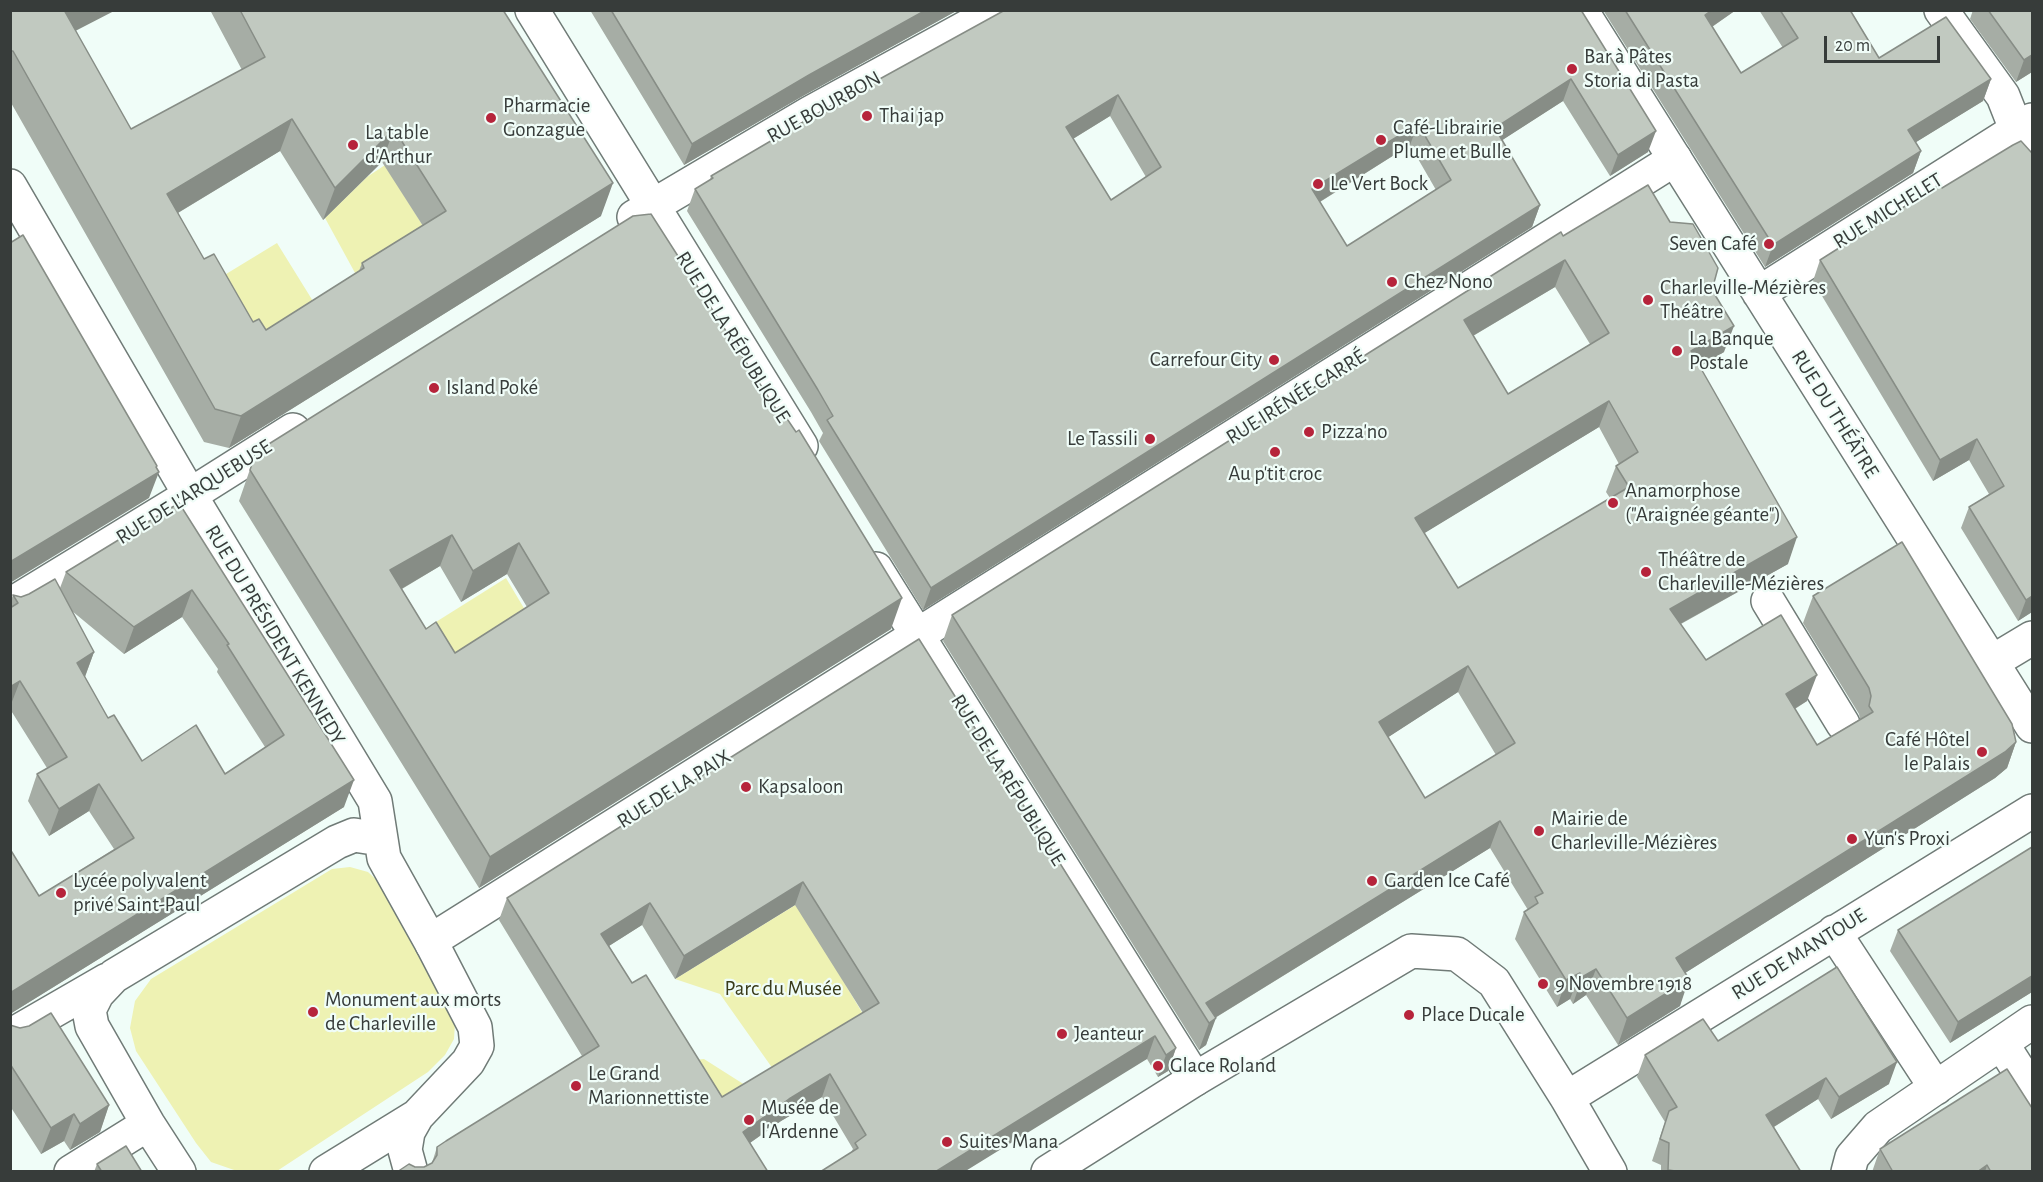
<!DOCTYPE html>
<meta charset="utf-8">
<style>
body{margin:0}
#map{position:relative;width:2043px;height:1182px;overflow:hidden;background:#f0fdf8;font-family:"Alegreya Sans",sans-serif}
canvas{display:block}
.frame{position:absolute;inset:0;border:12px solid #373c3a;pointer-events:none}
.scale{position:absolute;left:1824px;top:36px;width:116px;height:27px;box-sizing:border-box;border:3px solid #373c3a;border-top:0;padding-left:8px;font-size:18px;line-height:21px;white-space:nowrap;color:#373c3a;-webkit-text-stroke:4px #f0fdf8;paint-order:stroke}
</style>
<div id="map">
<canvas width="2043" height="1182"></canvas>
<div class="frame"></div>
<div class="scale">20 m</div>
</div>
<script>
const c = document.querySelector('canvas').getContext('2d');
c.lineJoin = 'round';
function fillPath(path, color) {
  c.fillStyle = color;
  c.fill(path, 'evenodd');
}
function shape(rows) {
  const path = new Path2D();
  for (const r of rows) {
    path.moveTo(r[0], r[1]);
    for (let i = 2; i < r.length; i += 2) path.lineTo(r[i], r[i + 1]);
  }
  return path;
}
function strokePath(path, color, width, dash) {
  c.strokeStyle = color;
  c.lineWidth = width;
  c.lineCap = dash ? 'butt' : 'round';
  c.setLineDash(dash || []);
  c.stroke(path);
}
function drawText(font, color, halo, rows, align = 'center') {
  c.font = font + ' "Alegreya Sans",sans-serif';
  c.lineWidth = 4.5;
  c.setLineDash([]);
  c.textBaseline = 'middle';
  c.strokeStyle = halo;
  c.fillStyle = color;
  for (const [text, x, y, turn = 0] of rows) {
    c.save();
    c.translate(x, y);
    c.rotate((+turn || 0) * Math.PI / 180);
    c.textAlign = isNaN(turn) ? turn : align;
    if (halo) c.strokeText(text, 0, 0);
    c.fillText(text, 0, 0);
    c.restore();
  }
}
const green = shape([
 [385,165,430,237,360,282,325,218,367,177],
 [277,243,316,306,245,344,208,285],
 [506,578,531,620,443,677,404,642],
 [350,867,368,872,384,887,455,1023,454,1039,445,1055,428,1072,277,1171,237,1171,211,1162,196,1143,136,1051,130,1028,135,1001,151,979,332,869],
 [797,904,863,1014,773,1069,720,994,675,979],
 [704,1059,745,1085,708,1110,694,1060]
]);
const pedestrian = shape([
 [532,10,801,446],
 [634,217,810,113,998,10],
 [190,495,293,430],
 [876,569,1195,1079],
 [432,944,440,935,1675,159]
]);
const minor = shape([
 [1581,10,2032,726],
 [1941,10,2003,96,2016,129,2032,157],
 [10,186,190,495,375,801,384,858,432,944,475,1027,477,1046,468,1062,417,1116,408,1132,405,1150,411,1172],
 [1759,293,2032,120],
 [1768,601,1843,724],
 [10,605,190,495],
 [1992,662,2032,638],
 [1834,932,1936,1088],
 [10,1036,107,980],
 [2002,1044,2032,1091],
 [1567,1098,2032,811],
 [71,1172,148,1124],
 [179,1172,148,1124,92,1026,89,1010,97,994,114,976,337,842,354,835,380,839],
 [326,1172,417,1116],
 [1048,1172,1195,1079,1411,951,1457,954,1494,982,1567,1098,1610,1172],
 [1848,1172,1852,1157,1878,1127,2032,1022]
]);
const wall = shape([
 [10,10,75,31,131,129,242,70,210,10,503,10,601,216,229,448,204,442,10,101],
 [280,151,323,220,382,162,423,226,362,263,359,271,266,330,253,322,204,259,178,213],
 [590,10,958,10,801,97,684,165],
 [1005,10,1581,10,1648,152,1610,176,1563,101,1502,140,1540,205,1532,227,923,610,819,441,823,433,811,412,687,211,695,189,710,180,711,176],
 [1110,116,1146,177,1111,200,1073,139],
 [1410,145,1436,190,1347,246,1320,202],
 [1603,10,1736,10,1712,27,1741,73,1783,48,1759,10,1852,10,1851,11,1879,58,1991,79,1983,101,1916,142,1921,151,1913,173,1765,267],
 [1973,10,2032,10,2032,72,2016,82,1970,19],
 [2031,152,2032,153,2032,612,2018,621,1961,528,1969,507,1989,494,1969,460,1933,481,1813,281,1820,260,1942,188],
 [1563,236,1712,290,1724,352,1699,367,1788,564,1681,624,1706,660,1807,701,1795,709,1817,745,1860,719,1859,714,1803,623,1813,596,2016,742,2007,768,1995,778,1685,973,1680,1006,1618,1045,1586,995,1573,1004,1570,999,1557,1007,1515,939,1524,912,1528,910,1490,848,1215,1018,1206,1045,1199,1050,943,641,952,615],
 [1555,287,1590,344,1508,394,1473,336],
 [1599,427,1619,464,1616,466,1606,492,1610,498,1458,588,1424,533],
 [1458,692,1496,755,1425,798,1388,737],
 [776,409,796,432,891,629,479,888,239,501,256,452],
 [440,566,461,602,507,574,527,607,455,653,426,629,402,589],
 [179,503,344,807,10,1014,10,849,39,896,114,849,89,811,49,836,28,801,37,774,47,768,10,709,10,603,13,595,21,597,60,588,66,572],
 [72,611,124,654,182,617,218,669,217,672,265,747,225,774,142,761,108,718,85,677,94,652],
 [919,639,1176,1048,1168,1071,1158,1077,1147,1059,851,1152,853,1149,822,1097,781,1121,750,1143,768,1172,415,1167,424,1167,432,1163,437,1147,582,1056,499,920,507,898],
 [795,905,863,1013,722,1097,632,983,609,946,642,925,675,979],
 [2032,847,2032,992,1950,1043,1890,951,1898,930],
 [10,1025,109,1105,100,1132,70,1150,64,1141,41,1154,10,1106],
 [1718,1041,1889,1084,1831,1119,1818,1099,1774,1127,1801,1172,1661,1172,1661,1165,1652,1161,1665,1122,1637,1077,1645,1055],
 [1880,1149,2032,1172,1872,1172],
 [97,1164,142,1172,94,1172]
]);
const shadedWall = shape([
 [116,10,52,43,64,11],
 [926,10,958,10,801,97,684,165,692,144,809,75],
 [1712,10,1736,10,1697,37,1705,15],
 [2032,55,2032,72,2016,82,2024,60],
 [1571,79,1563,101,1487,150,1495,128],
 [1991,79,1983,101,1900,152,1908,130],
 [1118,95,1110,116,1058,148,1066,127],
 [292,119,280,151,156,226,167,194],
 [1418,124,1410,145,1305,211,1312,189],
 [394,129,382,162,323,220,335,188],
 [1656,131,1648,152,1610,176,1618,155],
 [1921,151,1913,173,1765,267,1773,245],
 [613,183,601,216,229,448,241,416],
 [1540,205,1532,227,923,610,931,588],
 [1565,260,1555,287,1454,347,1464,320],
 [1734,326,1724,352,1681,378,1691,351],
 [1609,401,1599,427,1405,545,1415,518],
 [1977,439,1969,460,1933,481,1940,460],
 [157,466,154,475,159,472,149,498,10,583,10,562],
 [452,535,440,566,379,602,390,570],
 [1797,537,1788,564,1660,635,1670,609],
 [519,543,507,574,461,602,473,571],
 [192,590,182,617,124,654,134,627],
 [2032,596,2032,612,2018,621,2026,600],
 [902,598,891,629,479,888,490,857],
 [94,652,84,679,77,663],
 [1468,666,1458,692,1370,749,1379,722],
 [1817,675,1807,701,1776,720,1786,694],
 [20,681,10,707,10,687],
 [2016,742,2007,768,1995,778,1666,985,1676,958],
 [354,780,344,807,10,1014,10,993],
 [99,784,89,811,49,836,59,809],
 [1500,821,1490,848,1208,1022,1206,1003],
 [803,882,795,905,675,979,684,956],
 [650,903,642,925,593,956,601,934],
 [1596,969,1586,995,1573,1004,1582,977],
 [1580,973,1570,999,1557,1007,1566,980],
 [2032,976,2032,992,1950,1043,1958,1022],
 [1689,979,1680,1006,1618,1045,1627,1018],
 [1216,1018,1206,1045,1199,1050,1209,1023],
 [1155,1036,1147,1059,964,1172,935,1172],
 [1176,1048,1168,1071,1158,1077,1166,1055],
 [1897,1062,1889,1084,1831,1119,1839,1097],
 [830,1074,822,1097,781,1121,734,1154,743,1132,789,1099],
 [1826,1078,1818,1099,1759,1136,1766,1115],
 [109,1105,100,1132,70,1150,80,1124],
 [74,1114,64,1141,41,1154,51,1128],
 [1987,1165,1985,1172,1977,1172]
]);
const building = shape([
 [10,10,64,10,131,129,265,57,240,10,503,10,613,183,241,416,215,409,13,51,10,51,10,10],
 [292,119,335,188,394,129,446,211,362,263,364,268,266,330,259,319,253,322,214,254,204,259,167,194,292,119],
 [611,10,926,10,809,75,692,144,611,10],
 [1005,10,1581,10,1656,131,1618,155,1571,79,1495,128,1540,205,931,588,827,420,833,416,818,390,695,189,713,178,711,176,827,108,1005,10],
 [1118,95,1161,167,1111,200,1066,127,1118,95],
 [1418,124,1451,180,1347,246,1312,189,1418,124],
 [1625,10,1712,10,1705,15,1741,73,1798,38,1780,10,1850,10,1879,58,1946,17,1991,79,1908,130,1921,151,1773,245,1625,10],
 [1988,10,2032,10,2032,55,2024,60,1988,10],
 [2021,141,2031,152,2032,153,2032,596,2026,600,1969,507,2004,486,1977,439,1940,460,1820,260,1940,184,1942,188,2013,145,2021,141],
 [1648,185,1670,222,1693,224,1718,268,1712,290,1734,326,1691,351,1797,537,1670,609,1706,660,1781,615,1817,675,1786,694,1817,745,1873,712,1869,706,1871,696,1869,688,1813,596,1902,542,2012,724,2016,742,2005,752,1676,958,1689,979,1627,1018,1596,969,1582,977,1580,973,1566,980,1524,912,1538,903,1535,897,1543,893,1500,821,1206,1003,1216,1018,1209,1023,952,615,1561,232,1563,236,1648,185],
 [1565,260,1609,333,1508,394,1464,320,1565,260],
 [1609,401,1638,452,1616,466,1629,487,1458,588,1415,518,1609,401],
 [1468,666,1515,743,1425,798,1379,722,1468,666],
 [651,214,776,409,779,407,796,432,799,430,902,598,490,857,250,470,256,452,633,216,651,214],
 [452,535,473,571,519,543,549,593,455,653,436,622,426,629,390,570,452,535],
 [23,235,157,466,156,467,159,472,10,562,10,243,23,235],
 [179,503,354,780,10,993,10,849,39,896,134,838,99,784,59,809,37,774,67,757,20,681,10,687,10,608,18,603,13,595,21,597,29,594,55,579,94,652,77,663,108,718,114,715,142,761,196,725,225,774,284,735,227,645,229,644,192,590,134,627,66,572,179,503],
 [919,639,1176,1048,1166,1055,1155,1036,935,1172,820,1172,858,1148,855,1143,866,1135,830,1074,789,1099,743,1132,768,1172,397,1172,409,1164,415,1167,424,1167,432,1163,437,1155,437,1147,446,1141,599,1046,507,898,919,639],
 [803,882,879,1003,722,1097,646,975,632,983,601,934,650,903,684,956,803,882],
 [2032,847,2032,976,1958,1022,1898,930,2032,847],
 [1837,967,1897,1062,1839,1097,1826,1078,1766,1115,1801,1172,1683,1172,1668,1170,1669,1143,1660,1139,1669,1111,1677,1107,1645,1055,1703,1019,1718,1041,1837,967],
 [51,1013,109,1105,80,1124,74,1114,51,1128,10,1064,10,1025,20,1028,29,1026,51,1013],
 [2007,1069,2032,1108,2032,1172,1991,1172,1987,1165,1977,1172,1893,1172,1880,1149,2007,1069],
 [126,1146,142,1172,102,1172,97,1164,126,1146]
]);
const markers = [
 [1572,69,6,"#b6243b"],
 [867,116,6,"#b6243b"],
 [491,118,6,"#b6243b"],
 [1381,140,6,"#b6243b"],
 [353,145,6,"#b6243b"],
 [1318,184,6,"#b6243b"],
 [1769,244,6,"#b6243b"],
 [1392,282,6,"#b6243b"],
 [1648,300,6,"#b6243b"],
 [1677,351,6,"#b6243b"],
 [1274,360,6,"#b6243b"],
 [434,388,6,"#b6243b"],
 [1309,432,6,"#b6243b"],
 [1150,439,6,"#b6243b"],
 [1275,452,6,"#b6243b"],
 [1613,503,6,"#b6243b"],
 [1646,572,6,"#b6243b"],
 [1982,752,6,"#b6243b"],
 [746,787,6,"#b6243b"],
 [1539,831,6,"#b6243b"],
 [1852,839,6,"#b6243b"],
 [1372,881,6,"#b6243b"],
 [61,893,6,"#b6243b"],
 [1543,984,6,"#b6243b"],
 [313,1012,6,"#b6243b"],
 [1409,1015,6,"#b6243b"],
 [1062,1034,6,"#b6243b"],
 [1158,1066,6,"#b6243b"],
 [576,1086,6,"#b6243b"],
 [749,1120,6,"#b6243b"],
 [947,1142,6,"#b6243b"]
];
const poiNames = [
 ["Bar à Pâtes",1584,57],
 ["Storia di Pasta",1584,81],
 ["Pharmacie",503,106],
 ["Gonzague",503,130],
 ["Thai jap",879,116],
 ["Café-Librairie",1393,128],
 ["Plume et Bulle",1393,152],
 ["La table",365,133],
 ["d'Arthur",365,157],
 ["Le Vert Bock",1330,184],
 ["Seven Café",1757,244,"right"],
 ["Chez Nono",1404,282],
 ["Charleville-Mézières",1660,288],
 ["Théâtre",1660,312],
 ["La Banque",1689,339],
 ["Postale",1689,363],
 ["Carrefour City",1262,360,"right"],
 ["Island Poké",446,388],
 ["Pizza'no",1321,432],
 ["Le Tassili",1138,439,"right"],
 ["Au p'tit croc",1275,474,"center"],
 ["Anamorphose",1625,491],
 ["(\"Araignée géante\")",1625,515],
 ["Théâtre de",1658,560],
 ["Charleville-Mézières",1658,584],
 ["Café Hôtel",1970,740,"right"],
 ["le Palais",1970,764,"right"],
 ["Kapsaloon",758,787],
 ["Mairie de",1551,819],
 ["Charleville-Mézières",1551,843],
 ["Yun's Proxi",1864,839],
 ["Lycée polyvalent",73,881],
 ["privé Saint-Paul",73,905],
 ["Garden Ice Café",1384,881],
 ["9 Novembre 1918",1555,984],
 ["Monument aux morts",325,1000],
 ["de Charleville",325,1024],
 ["Place Ducale",1421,1015],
 ["Jeanteur",1074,1034],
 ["Glace Roland",1170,1066],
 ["Le Grand",588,1074],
 ["Marionnettiste",588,1098],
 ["Musée de",761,1108],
 ["l'Ardenne",761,1132],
 ["Suites Mana",959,1142]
];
const streetNames = [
 ["RUE BOURBON",824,107,-29],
 ["RUE MICHELET",1888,211,-32],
 ["RUE DE LA RÉPUBLIQUE",733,337,58],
 ["RUE IRÉNÉE CARRÉ",1296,397,-32],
 ["RUE DU THÉÂTRE",1835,414,58],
 ["RUE DE L'ARQUEBUSE",194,492,-32],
 ["RUE DU PRÉSIDENT KENNEDY",275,635,59],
 ["RUE DE LA RÉPUBLIQUE",1008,780,58],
 ["RUE DE LA PAIX",674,789,-32],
 ["RUE DE MANTOUE",1799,954,-32]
];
const parkNames = [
 ["Parc du Musée",783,989]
];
fillPath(green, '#eef2b3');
strokePath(pedestrian, '#707b77', 36);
strokePath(minor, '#707b77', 36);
strokePath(pedestrian, '#fff', 33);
strokePath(minor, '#fff', 33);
fillPath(wall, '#a6ada5');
fillPath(shadedWall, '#878d86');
fillPath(building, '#c1c9c0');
strokePath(building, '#878d86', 1.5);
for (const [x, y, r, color] of markers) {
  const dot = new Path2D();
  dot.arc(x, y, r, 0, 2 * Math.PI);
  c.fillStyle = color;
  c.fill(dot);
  strokePath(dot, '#f0fdf8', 2);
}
drawText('21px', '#373c3a', '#f0fdf8', poiNames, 'left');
drawText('21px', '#373c3a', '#f0fdf8', streetNames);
drawText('21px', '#393b19', '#f0fdf8', parkNames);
</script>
